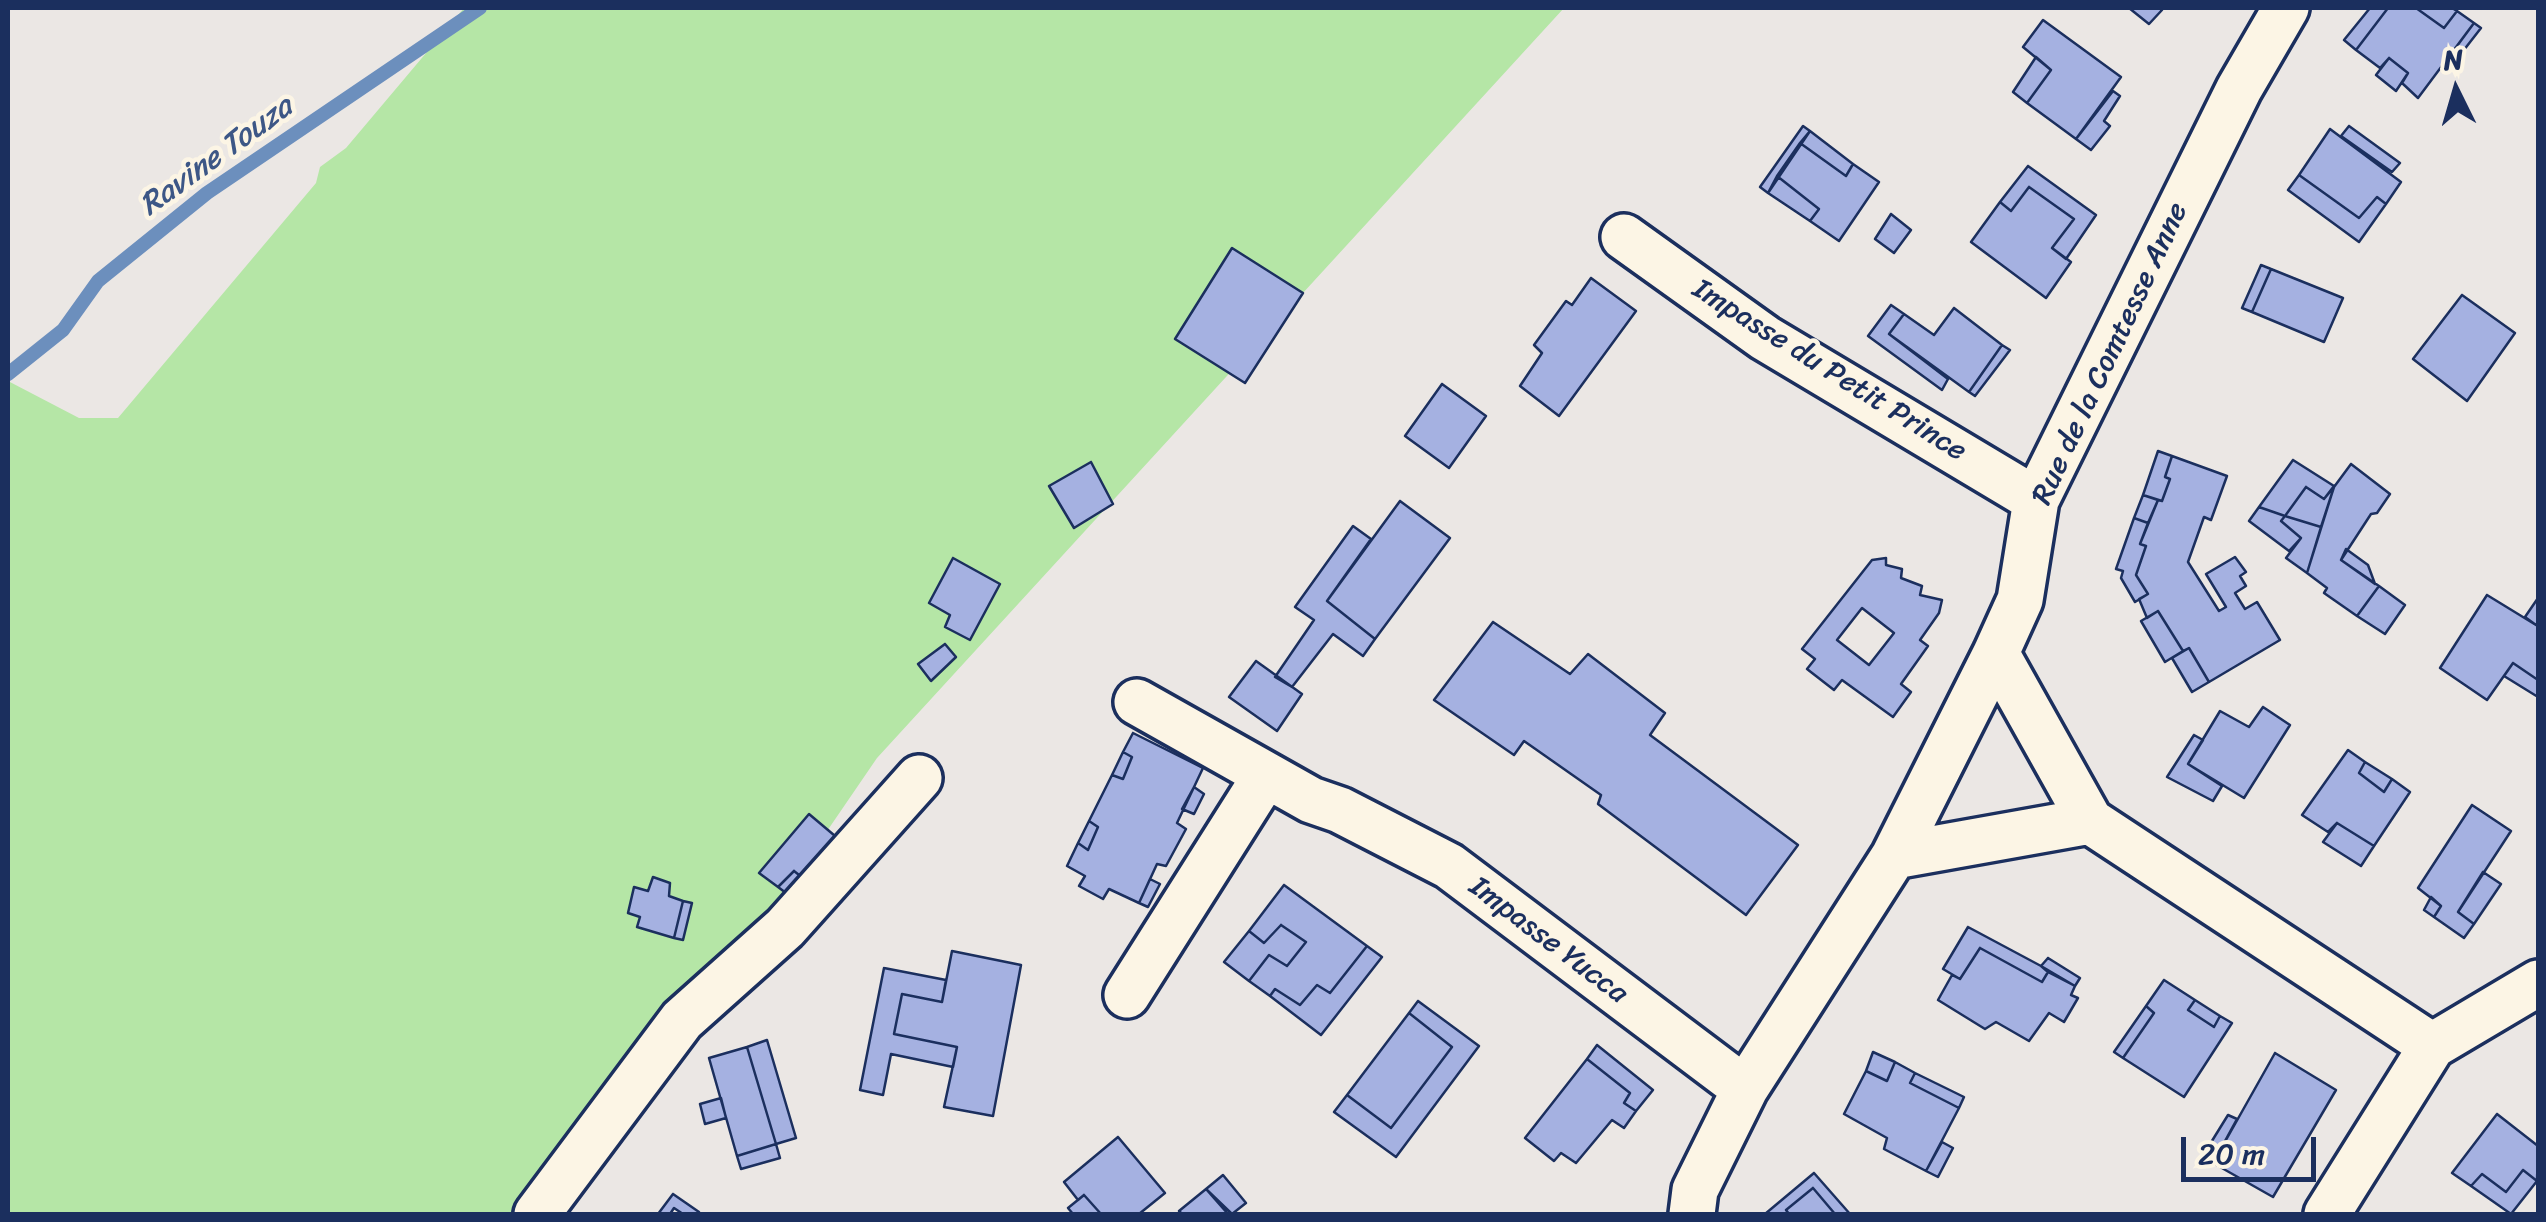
<!DOCTYPE html>
<style>
body{margin:0}
#map{position:relative;width:2546px;height:1222px;overflow:hidden;background:#ebe7e4;font-family:Sriracha,sans-serif}
canvas{display:block}
.frame{position:absolute;inset:0;border:10px solid #1b2f5e;pointer-events:none}
.north{position:absolute;left:2406px;top:40px;width:100px;height:100px;-webkit-text-stroke:8px #fcf5e5;paint-order:stroke;rotate:355deg;font-size:28px;font-weight:700;line-height:40px;text-align:center;color:#1b2f5e}
.north::after{content:'';display:block;margin:auto;width:35px;height:45px;background:#1b2f5e;clip-path:polygon(50% 0,100% 100%,50% 72%,0 100%)}
.scale{position:absolute;left:2181px;top:1137px;width:135px;height:45px;box-sizing:border-box;border:5px solid #1b2f5e;border-top:0;padding-left:12px;font-size:30px;line-height:35px;white-space:nowrap;color:#1b2f5e;-webkit-text-stroke:8px #fcf5e5;paint-order:stroke}
</style>
<div id="map">
<canvas width="2546" height="1222"></canvas>
<div class="frame"></div>
<div class="north">N</div>
<div class="scale">20 m</div>
</div>
<script>
const c = document.querySelector('canvas').getContext('2d');
c.lineJoin = 'round';
function fillPath(path, color) {
  c.fillStyle = color;
  c.fill(path, 'evenodd');
}
function shape(rows) {
  const path = new Path2D();
  for (const r of rows) {
    path.moveTo(r[0], r[1]);
    for (let i = 2; i < r.length; i += 2) path.lineTo(r[i], r[i + 1]);
  }
  return path;
}
function strokePath(path, color, width, dash) {
  c.strokeStyle = color;
  c.lineWidth = width;
  c.lineCap = dash ? 'butt' : 'round';
  c.setLineDash(dash || []);
  c.stroke(path);
}
function drawText(font, color, halo, rows, align = 'center') {
  c.font = font + ' Sriracha,sans-serif';
  c.lineWidth = 9;
  c.setLineDash([]);
  c.textBaseline = 'middle';
  c.strokeStyle = halo;
  c.fillStyle = color;
  for (const [text, x, y, turn = 0] of rows) {
    c.save();
    c.translate(x, y);
    c.rotate((+turn || 0) * Math.PI / 180);
    c.textAlign = isNaN(turn) ? turn : align;
    if (halo) c.strokeText(text, 0, 0);
    c.fillText(text, 0, 0);
    c.restore();
  }
}
const green = shape([
 [464,8,1564,8,877,758,565,1214,8,1214,8,381,79,418,118,418,316,183,320,167,346,148]
]);
const stream = shape([
 [8,374,63,330,98,281,207,193,480,8]
]);
const building = shape([
 [2129,8,2159,8,2162,10,2149,24,2129,8],
 [2370,8,2388,8,2356,50,2344,40,2370,8],
 [2388,8,2416,8,2444,28,2457,11,2474,23,2418,98,2402,83,2408,73,2389,58,2380,68,2356,50,2388,8],
 [2416,8,2452,8,2457,11,2444,28,2416,8],
 [2043,20,2121,77,2076,139,2027,103,2051,70,2023,47,2043,20],
 [2474,23,2481,28,2460,55,2454,50,2474,23],
 [2036,57,2051,70,2027,103,2013,92,2036,57],
 [2389,58,2408,73,2396,91,2376,75,2389,58],
 [2113,91,2120,96,2104,121,2110,126,2091,150,2076,139,2113,91],
 [1803,126,1810,131,1768,193,1760,187,1803,126],
 [2349,126,2400,163,2392,172,2341,136,2349,126],
 [2330,129,2401,182,2386,204,2377,197,2359,218,2299,175,2330,129],
 [1810,131,1853,164,1846,176,1800,143,1810,131],
 [1800,143,1846,176,1853,164,1879,182,1839,241,1810,221,1819,209,1777,176,1800,143],
 [2028,166,2096,215,2066,259,2052,248,2074,219,2029,187,2011,211,2000,202,2028,166],
 [2299,175,2359,218,2377,197,2386,204,2359,242,2288,190,2299,175],
 [1777,176,1819,209,1810,221,1768,193,1777,176],
 [2029,187,2074,219,2052,248,2071,262,2046,298,1971,242,2000,202,2011,211,2029,187],
 [1891,214,1911,230,1894,253,1875,239,1891,214],
 [1232,248,1303,293,1245,383,1175,339,1232,248],
 [2261,265,2271,269,2252,312,2242,308,2261,265],
 [2271,269,2343,298,2324,342,2252,312,2271,269],
 [1591,278,1636,311,1559,416,1520,386,1542,353,1534,345,1566,301,1572,305,1591,278],
 [2462,295,2515,333,2467,401,2413,359,2462,295],
 [1891,305,1904,314,1889,334,1948,379,1942,390,1868,336,1891,305],
 [1954,308,2002,345,1969,392,1889,334,1904,314,1934,335,1954,308],
 [2002,345,2010,350,1975,396,1969,392,2002,345],
 [1442,384,1486,416,1449,468,1405,436,1442,384],
 [2158,451,2172,456,2165,477,2170,479,2162,501,2143,495,2158,451],
 [2172,456,2227,476,2211,520,2204,517,2188,562,2219,611,2226,607,2206,574,2235,557,2246,572,2240,576,2246,586,2235,593,2245,609,2257,602,2280,640,2209,682,2189,648,2183,651,2158,611,2147,618,2139,599,2148,594,2136,575,2146,546,2140,544,2158,500,2162,501,2170,479,2165,477,2172,456],
 [2293,460,2334,486,2324,499,2306,487,2285,516,2259,507,2293,460],
 [1091,462,1113,504,1074,528,1049,486,1091,462],
 [2351,464,2390,494,2377,513,2371,514,2341,560,2379,586,2357,616,2324,593,2327,588,2307,573,2334,487,2351,464],
 [2306,487,2324,499,2334,487,2321,527,2285,516,2306,487],
 [2143,495,2158,500,2148,523,2134,518,2143,495],
 [1400,501,1450,538,1375,639,1327,601,1400,501],
 [2259,507,2285,516,2281,521,2301,538,2289,551,2249,521,2259,507],
 [2285,516,2321,527,2307,573,2286,558,2301,538,2281,521,2285,516],
 [2134,518,2148,523,2140,544,2146,546,2136,575,2148,594,2135,602,2121,578,2123,571,2116,569,2134,518],
 [1353,526,1371,539,1327,601,1375,639,1363,656,1333,634,1292,687,1275,677,1314,620,1295,607,1353,526],
 [2346,549,2368,565,2375,584,2341,560,2346,549],
 [953,558,1000,584,970,640,945,627,950,615,929,603,953,558],
 [1886,558,1886,565,1902,569,1901,578,1922,586,1920,595,1942,600,1939,613,1920,640,1928,646,1901,684,1911,692,1893,717,1842,680,1834,690,1807,669,1815,659,1802,649,1872,560,1886,558],
 [1862,608,1894,633,1869,665,1837,640,1862,608],
 [2379,586,2405,605,2385,634,2357,616,2379,586],
 [2487,595,2536,625,2538,622,2538,680,2513,663,2487,700,2440,668,2487,595],
 [2538,598,2538,622,2536,625,2525,617,2538,598],
 [2158,611,2183,651,2165,662,2141,621,2158,611],
 [1493,622,1570,674,1588,654,1665,713,1650,735,1798,845,1746,915,1598,804,1601,795,1524,741,1514,755,1434,700,1493,622],
 [945,644,956,657,931,681,918,664,945,644],
 [2189,648,2209,682,2192,692,2172,658,2189,648],
 [1256,661,1302,694,1277,731,1229,697,1256,661],
 [2513,663,2538,680,2538,697,2504,676,2513,663],
 [2263,707,2290,725,2244,798,2188,764,2220,711,2249,727,2263,707],
 [1133,733,1203,768,1177,823,1186,829,1166,866,1157,864,1139,903,1109,889,1103,899,1079,886,1085,876,1067,866,1078,843,1088,850,1098,827,1089,821,1112,775,1123,779,1132,757,1123,752,1133,733],
 [2194,735,2203,740,2188,764,2222,786,2213,801,2167,777,2194,735],
 [2348,750,2365,762,2359,773,2384,792,2392,779,2410,792,2374,846,2337,823,2328,832,2302,815,2348,750],
 [1123,752,1132,757,1123,779,1112,775,1123,752],
 [2365,762,2392,779,2384,792,2359,773,2365,762],
 [1194,787,1204,794,1194,814,1182,809,1194,787],
 [2472,805,2511,831,2458,912,2474,924,2464,938,2434,917,2441,906,2418,888,2472,805],
 [809,814,841,841,808,882,794,871,778,887,759,873,809,814],
 [1089,821,1098,827,1088,850,1078,843,1089,821],
 [2337,823,2374,846,2361,866,2323,842,2337,823],
 [794,871,808,882,794,899,778,887,794,871],
 [2483,872,2501,884,2474,924,2458,912,2483,872],
 [653,877,670,883,669,896,683,901,674,938,637,927,640,917,628,913,634,887,648,891,653,877],
 [1150,879,1160,884,1148,907,1139,903,1150,879],
 [1284,885,1367,946,1330,993,1317,985,1300,1005,1275,989,1270,996,1249,981,1269,955,1287,966,1306,942,1281,925,1264,943,1249,931,1284,885],
 [2431,897,2441,906,2434,917,2424,910,2431,897],
 [683,901,692,903,683,940,674,938,683,901],
 [1281,925,1306,942,1287,966,1269,955,1249,981,1224,962,1249,931,1264,943,1281,925],
 [1968,927,2041,966,2048,972,2042,982,1980,948,1960,979,1943,969,1968,927],
 [1367,946,1382,957,1321,1035,1270,996,1275,989,1300,1005,1317,985,1330,993,1367,946],
 [1980,948,2042,982,2048,972,2075,986,2071,995,2078,998,2064,1022,2049,1013,2029,1041,1996,1022,1985,1029,1938,1000,1952,975,1960,979,1980,948],
 [952,951,1021,965,993,1116,944,1107,957,1047,894,1034,902,994,942,1002,952,951],
 [2048,958,2080,978,2075,986,2041,966,2048,958],
 [884,968,946,980,942,1002,902,994,894,1034,957,1047,953,1067,891,1054,883,1095,860,1090,884,968],
 [2164,980,2195,1000,2188,1010,2214,1027,2220,1016,2232,1023,2184,1097,2123,1058,2154,1013,2146,1006,2164,980],
 [2195,1000,2220,1016,2214,1027,2188,1010,2195,1000],
 [1418,1001,1479,1046,1396,1157,1334,1112,1347,1095,1391,1128,1452,1047,1409,1013,1418,1001],
 [2146,1006,2154,1013,2123,1058,2114,1052,2146,1006],
 [1409,1013,1452,1047,1391,1128,1347,1095,1409,1013],
 [767,1040,796,1138,776,1144,747,1047,767,1040],
 [1597,1045,1653,1090,1636,1111,1624,1103,1630,1093,1587,1059,1597,1045],
 [747,1047,776,1144,737,1156,709,1058,747,1047],
 [1873,1052,1895,1062,1887,1081,1866,1071,1873,1052],
 [2275,1053,2336,1090,2273,1197,2213,1163,2275,1053],
 [1587,1059,1630,1093,1624,1103,1636,1111,1624,1128,1612,1120,1576,1163,1561,1153,1554,1161,1525,1138,1587,1059],
 [1895,1062,1915,1073,1910,1083,1959,1108,1926,1171,1884,1149,1887,1138,1844,1114,1866,1071,1887,1081,1895,1062],
 [1915,1073,1964,1097,1959,1108,1910,1083,1915,1073],
 [721,1098,726,1118,705,1124,700,1104,721,1098],
 [2497,1114,2538,1146,2537,1181,2523,1170,2506,1192,2482,1174,2471,1186,2452,1173,2497,1114],
 [2228,1115,2237,1119,2213,1163,2202,1157,2228,1115],
 [1118,1137,1165,1193,1139,1214,1101,1214,1084,1195,1078,1200,1064,1182,1118,1137],
 [1942,1142,1953,1148,1938,1177,1926,1171,1942,1142],
 [776,1144,780,1158,741,1169,737,1156,776,1144],
 [2523,1170,2537,1181,2511,1214,2471,1186,2482,1174,2506,1192,2523,1170],
 [1814,1173,1850,1214,1835,1214,1813,1188,1786,1210,1789,1214,1765,1214,1814,1173],
 [1223,1175,1246,1203,1232,1214,1206,1189,1223,1175],
 [1813,1188,1835,1214,1789,1214,1786,1210,1813,1188],
 [1206,1189,1228,1214,1182,1214,1179,1211,1206,1189],
 [673,1194,699,1212,697,1214,683,1214,674,1208,670,1214,658,1214,673,1194],
 [1084,1195,1101,1214,1073,1214,1068,1208,1084,1195]
]);
const minor = shape([
 [1624,237,1765,338,2036,500],
 [1996,653,2090,821,2432,1046,2538,983],
 [1137,702,1311,800,1340,810,1449,866,1745,1089],
 [1894,856,2090,821],
 [1127,995,1266,775],
 [537,1214,682,1020,785,928,919,778],
 [1692,1214,1695,1190,1745,1089,1894,856,1996,653,2020,600,2036,500,2239,89,2286,8],
 [2327,1214,2432,1046]
]);
const streetNames = [
 ["Rue de la Comtesse Anne",2111,354,-65],
 ["Impasse du Petit Prince",1829,371,32],
 ["Impasse Yucca",1548,941,37]
];
const waterNames = [
 ["Ravine Touza",217,157,-36]
];
fillPath(green, '#b5e6a6');
strokePath(stream, '#6c8fbd', 14);
fillPath(building, '#a5b1e1');
strokePath(building, '#1b2f5e', 2.5);
strokePath(minor, '#1b2f5e', 52);
strokePath(minor, '#fcf5e5', 45);
drawText('30px', '#1b2f5e', '#fcf5e5', streetNames);
drawText('italic 32px', '#3d5786', '#fcf5e5', waterNames);
</script>
